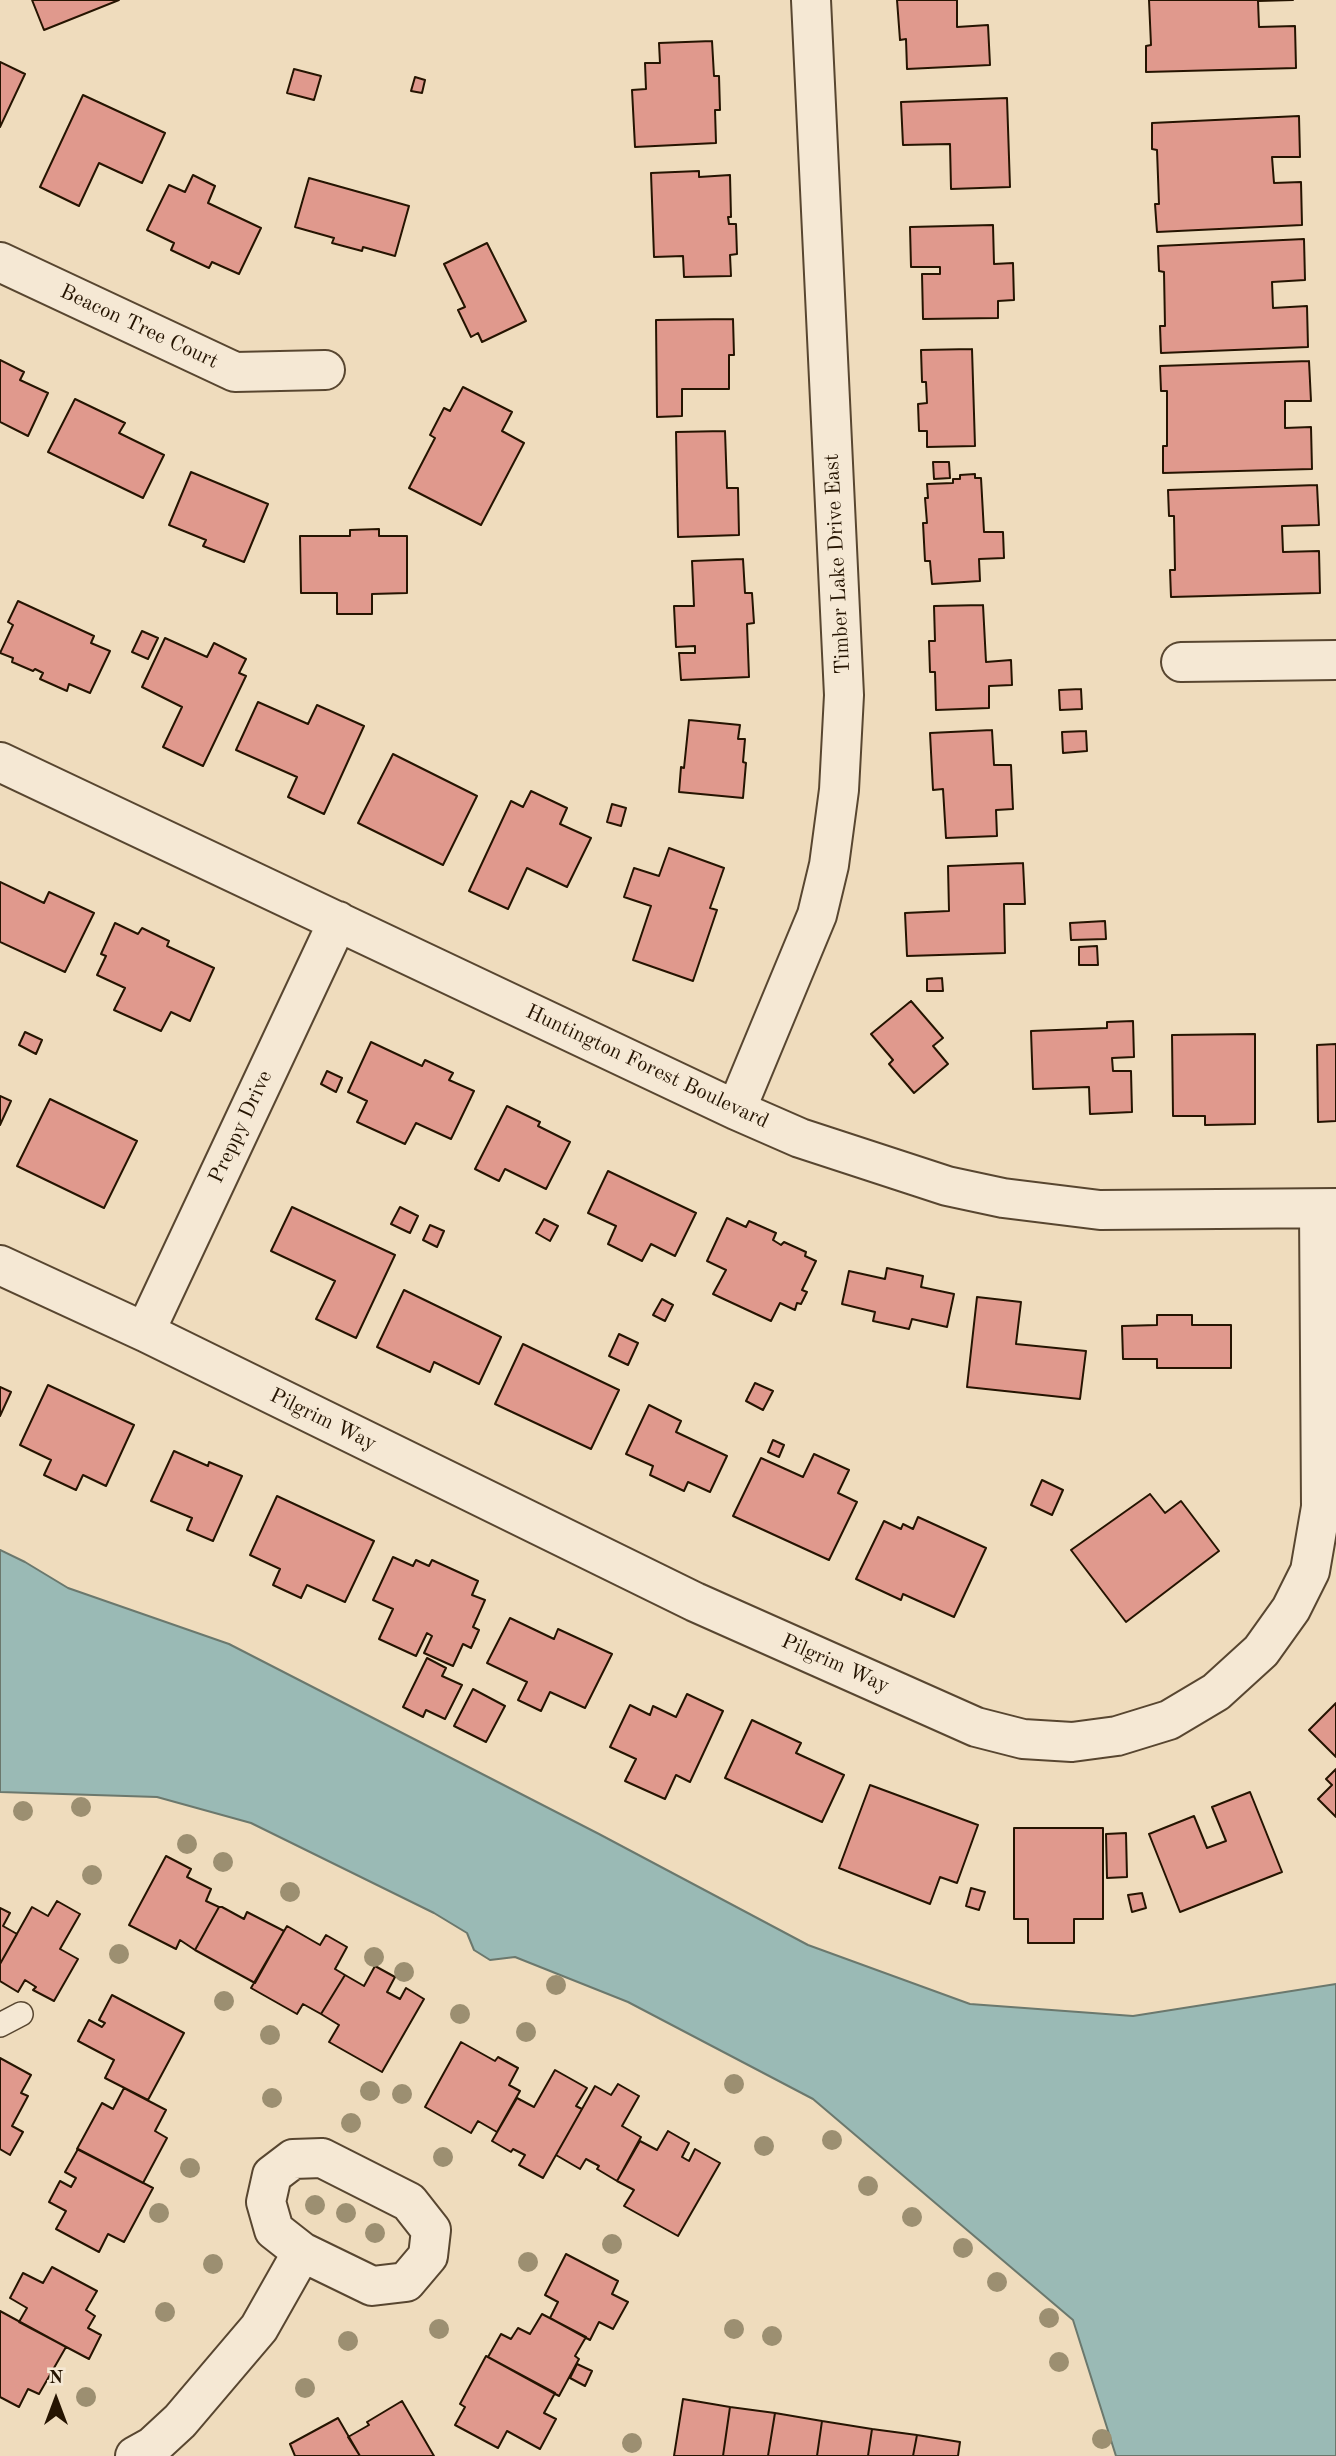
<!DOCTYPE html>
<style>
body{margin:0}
#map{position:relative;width:1336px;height:2456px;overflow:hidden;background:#efdcbd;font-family:"Old Standard TT",serif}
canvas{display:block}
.north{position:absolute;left:21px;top:2365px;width:70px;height:70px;-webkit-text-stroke:5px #f5e8d4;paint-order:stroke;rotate:0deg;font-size:19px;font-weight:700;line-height:28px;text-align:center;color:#251401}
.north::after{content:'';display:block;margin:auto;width:24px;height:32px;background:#251401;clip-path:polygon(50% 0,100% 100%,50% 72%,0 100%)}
</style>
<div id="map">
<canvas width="1336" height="2456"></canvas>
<div class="north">N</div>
</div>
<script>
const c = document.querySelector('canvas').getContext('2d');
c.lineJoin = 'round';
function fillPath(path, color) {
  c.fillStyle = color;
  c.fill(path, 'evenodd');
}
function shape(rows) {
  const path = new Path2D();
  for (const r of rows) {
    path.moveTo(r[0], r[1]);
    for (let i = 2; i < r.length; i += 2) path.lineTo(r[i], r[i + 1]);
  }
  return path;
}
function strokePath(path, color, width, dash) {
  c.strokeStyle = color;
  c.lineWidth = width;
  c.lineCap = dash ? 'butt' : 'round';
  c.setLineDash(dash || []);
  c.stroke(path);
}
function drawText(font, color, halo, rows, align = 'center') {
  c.font = font + ' "Old Standard TT",serif';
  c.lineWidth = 5;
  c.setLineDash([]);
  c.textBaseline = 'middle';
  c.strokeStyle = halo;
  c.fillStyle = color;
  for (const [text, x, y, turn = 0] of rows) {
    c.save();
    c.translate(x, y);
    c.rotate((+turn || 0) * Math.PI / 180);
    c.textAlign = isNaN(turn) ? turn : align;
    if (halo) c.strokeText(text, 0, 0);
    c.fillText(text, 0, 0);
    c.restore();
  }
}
const water = shape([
 [0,1550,25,1562,68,1588,229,1644,599,1834,808,1945,970,2004,1133,2016,1336,1984,1336,2456,1116,2456,1073,2320,813,2099,628,2002,515,1957,490,1960,474,1950,467,1933,434,1913,251,1823,157,1797,0,1792,0,1550]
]);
const building = shape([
 [32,0,119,0,44,30,32,0],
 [897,0,957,0,957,27,988,25,990,65,907,69,906,39,900,40,897,0],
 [1149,0,1293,0,1258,1,1259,27,1295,26,1296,68,1146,72,1146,46,1151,45,1149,0],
 [712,41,714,76,719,76,720,110,715,110,716,143,635,147,632,90,646,89,645,63,660,63,659,43,712,41],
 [0,62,25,74,0,127,0,62],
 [294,69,321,76,314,100,287,93,294,69],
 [415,77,425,80,422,93,411,91,415,77],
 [83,95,165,133,142,183,99,163,79,206,40,187,83,95],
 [1007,98,1010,187,951,189,950,144,903,145,901,102,1007,98],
 [1299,116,1300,157,1272,157,1274,183,1301,182,1302,225,1157,232,1155,204,1159,204,1157,150,1152,149,1152,123,1299,116],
 [699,171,699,177,730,175,731,217,728,217,729,224,736,224,737,254,730,255,731,276,684,277,683,256,654,257,651,173,699,171],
 [193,175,215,186,208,203,261,228,239,274,212,262,209,268,171,250,174,243,147,230,169,185,185,192,193,175],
 [309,178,409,206,395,256,363,247,362,251,332,243,334,238,295,227,309,178],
 [993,225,994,264,1013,263,1014,300,998,301,998,318,923,319,922,274,940,274,940,267,911,267,910,227,993,225],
 [1304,239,1305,280,1272,282,1273,308,1307,306,1308,347,1161,353,1160,326,1165,326,1164,272,1159,271,1158,246,1304,239],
 [487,243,526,321,482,342,478,333,471,337,458,310,465,307,444,264,487,243],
 [733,319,734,355,729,355,729,389,682,389,682,416,657,417,656,320,733,319],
 [972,349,975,446,927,447,927,431,919,431,918,404,927,403,926,382,922,382,921,350,972,349],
 [0,360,24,372,20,380,48,393,28,436,0,422,0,360],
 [1309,361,1311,401,1285,401,1285,428,1311,427,1312,469,1163,473,1163,446,1167,446,1167,391,1161,391,1160,366,1309,361],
 [463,387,512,412,502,431,524,443,481,525,409,488,435,438,430,435,444,408,450,411,463,387],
 [75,399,125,423,119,433,164,455,143,498,48,452,75,399],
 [725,431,727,488,738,488,739,535,678,537,676,432,725,431],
 [933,462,949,462,950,478,934,479,933,462],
 [191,472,268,504,244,562,203,546,206,540,169,525,191,472],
 [975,474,975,478,981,478,984,532,1003,532,1004,558,979,559,980,581,932,584,930,561,925,561,923,523,927,523,925,498,928,498,927,484,953,483,953,479,960,479,960,475,975,474],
 [1317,485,1319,525,1282,526,1283,552,1319,551,1320,593,1171,597,1170,570,1175,570,1174,516,1169,516,1168,490,1317,485],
 [379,529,379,536,407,536,407,593,372,594,372,614,337,614,337,593,301,593,300,536,350,536,350,530,379,529],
 [743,559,745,593,752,593,754,623,747,624,749,677,681,680,679,653,695,653,695,646,676,647,674,606,694,606,692,561,743,559],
 [18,601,94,636,91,643,110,651,90,693,69,684,67,691,40,679,43,673,35,669,33,671,12,662,13,658,0,653,13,625,8,622,18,601],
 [983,605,986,662,1011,660,1012,685,989,686,989,708,936,710,935,672,930,672,929,641,935,641,934,606,983,605],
 [142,631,158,638,148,659,132,652,142,631],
 [165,638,207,657,214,643,246,659,239,673,246,676,203,766,163,747,182,707,142,687,165,638],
 [1081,689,1082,709,1060,710,1059,690,1081,689],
 [258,702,308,724,317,705,364,726,324,814,288,797,297,777,236,750,258,702],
 [689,720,740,725,738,739,745,739,743,762,746,763,743,798,679,792,681,767,684,768,689,720],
 [992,730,994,765,1011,765,1013,809,996,810,997,836,946,838,943,789,933,790,930,733,992,730],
 [1086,731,1087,751,1063,753,1062,732,1086,731],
 [393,754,477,796,443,865,358,823,393,754],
 [531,791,567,808,560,824,591,838,567,887,527,868,508,909,469,891,511,801,523,807,531,791],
 [612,804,626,808,621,826,607,822,612,804],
 [669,848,724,868,710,908,717,910,693,981,633,960,651,906,624,897,634,868,659,876,669,848],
 [1023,863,1025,904,1004,904,1005,953,907,956,905,913,949,911,948,866,1023,863],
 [0,882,44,903,49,892,94,913,65,972,0,942,0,882],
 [1105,921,1106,939,1071,940,1070,923,1105,921],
 [115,923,138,934,142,928,169,941,167,946,214,968,190,1021,171,1012,161,1031,114,1010,125,988,97,975,106,956,101,954,115,923],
 [1097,946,1098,965,1079,965,1079,947,1097,946],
 [942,978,943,991,927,991,927,979,942,978],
 [911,1001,943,1038,933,1046,948,1064,914,1093,889,1064,893,1060,871,1034,911,1001],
 [1133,1021,1134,1057,1112,1058,1113,1071,1131,1071,1132,1112,1090,1114,1089,1087,1033,1089,1031,1031,1107,1028,1107,1022,1133,1021],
 [25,1032,42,1040,36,1054,19,1045,25,1032],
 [1255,1034,1255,1124,1205,1125,1205,1116,1173,1116,1172,1035,1255,1034],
 [371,1042,422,1066,425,1060,453,1073,449,1080,474,1091,451,1139,416,1123,405,1144,357,1122,367,1101,348,1092,371,1042],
 [1336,1044,1336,1121,1318,1122,1317,1045,1336,1044],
 [327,1071,342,1078,336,1092,321,1084,327,1071],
 [0,1096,11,1101,0,1125,0,1096],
 [50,1099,137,1141,104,1208,17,1166,50,1099],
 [507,1106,540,1122,538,1126,570,1142,546,1189,505,1169,499,1181,475,1169,507,1106],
 [608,1171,696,1213,675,1256,651,1244,642,1261,608,1244,616,1226,588,1213,608,1171],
 [292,1207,395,1255,356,1338,316,1319,335,1281,271,1251,292,1207],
 [400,1207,418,1216,410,1233,391,1224,400,1207],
 [727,1218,746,1227,749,1221,776,1233,773,1240,781,1245,784,1242,806,1252,805,1256,816,1261,802,1290,807,1292,801,1304,797,1303,795,1310,780,1303,771,1321,713,1294,726,1270,707,1261,727,1218],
 [544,1219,558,1226,550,1241,536,1233,544,1219],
 [430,1225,444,1231,437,1247,423,1240,430,1225],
 [887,1268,923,1276,921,1287,954,1294,947,1327,912,1319,909,1329,873,1321,875,1312,842,1304,849,1271,885,1279,887,1268],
 [404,1290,501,1337,479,1384,434,1362,430,1372,377,1347,404,1290],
 [977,1297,1021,1302,1016,1344,1086,1351,1080,1399,967,1387,977,1297],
 [662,1299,673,1305,665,1321,653,1315,662,1299],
 [1157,1315,1192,1315,1192,1325,1231,1325,1231,1368,1157,1368,1157,1359,1123,1359,1122,1326,1157,1325,1157,1315],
 [619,1334,638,1343,628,1365,609,1356,619,1334],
 [523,1344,619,1390,591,1449,495,1404,523,1344],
 [755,1383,773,1391,763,1410,746,1401,755,1383],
 [48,1385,134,1425,106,1486,83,1475,76,1490,44,1475,51,1460,20,1445,48,1385],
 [0,1387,11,1392,0,1416,0,1387],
 [649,1405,681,1421,676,1432,727,1456,710,1492,688,1482,684,1491,650,1475,653,1466,626,1454,649,1405],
 [773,1440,784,1445,779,1457,768,1452,773,1440],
 [174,1451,208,1466,209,1462,242,1476,213,1541,187,1530,192,1518,151,1501,174,1451],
 [814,1454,849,1470,838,1493,857,1502,829,1560,733,1516,761,1458,803,1477,814,1454],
 [1042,1480,1063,1490,1052,1515,1031,1505,1042,1480],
 [1150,1494,1165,1513,1181,1501,1219,1551,1126,1622,1071,1550,1150,1494],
 [277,1496,374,1541,345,1602,307,1585,301,1598,273,1585,280,1569,250,1555,277,1496],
 [918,1517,986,1548,954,1617,903,1594,901,1600,856,1579,884,1521,901,1529,903,1524,913,1529,918,1517],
 [393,1557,413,1566,416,1560,429,1566,432,1560,478,1581,472,1595,485,1600,473,1627,479,1630,471,1648,463,1644,453,1666,424,1653,432,1636,427,1633,416,1656,379,1639,393,1609,373,1600,393,1557],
 [510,1618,554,1639,558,1629,612,1654,585,1708,550,1692,541,1711,518,1700,527,1682,487,1663,510,1618],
 [427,1658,446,1668,442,1676,462,1685,445,1719,426,1710,423,1717,403,1707,427,1658],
 [473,1689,505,1706,486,1742,454,1726,473,1689],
 [687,1694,723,1711,690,1782,676,1775,665,1799,625,1781,636,1759,610,1747,630,1705,650,1715,653,1706,676,1717,687,1694],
 [1336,1703,1336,1757,1309,1730,1336,1703],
 [752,1720,801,1743,796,1753,844,1775,822,1822,725,1778,752,1720],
 [1336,1769,1336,1817,1318,1799,1332,1785,1326,1779,1336,1769],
 [870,1785,978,1825,957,1883,940,1877,930,1904,839,1868,870,1785],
 [1250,1792,1282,1872,1180,1912,1149,1834,1194,1816,1207,1848,1226,1841,1212,1807,1250,1792],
 [1014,1828,1103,1828,1103,1919,1074,1919,1074,1943,1028,1943,1028,1919,1014,1919,1014,1828],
 [1126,1833,1127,1877,1107,1878,1106,1834,1126,1833],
 [166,1856,191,1869,187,1877,211,1889,206,1901,219,1907,195,1950,180,1940,176,1949,129,1925,166,1856],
 [971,1888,985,1892,979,1910,966,1906,971,1888],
 [1142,1893,1146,1908,1132,1912,1128,1895,1142,1893],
 [57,1901,80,1914,60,1949,78,1959,54,2001,33,1990,36,1987,25,1980,18,1992,0,1981,0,1964,32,1907,48,1916,57,1901],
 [219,1907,222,1907,244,1919,247,1912,284,1931,255,1983,195,1950,219,1907],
 [0,1908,10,1913,3,1926,17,1934,0,1964,0,1908],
 [287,1926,320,1945,326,1935,347,1947,335,1969,345,1975,321,2014,303,2004,297,2014,251,1988,287,1926],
 [375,1966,395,1977,387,1992,400,1999,406,1988,424,1999,382,2072,329,2042,339,2025,321,2014,345,1975,364,1986,375,1966],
 [112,1995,184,2033,148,2100,105,2078,114,2060,78,2041,89,2020,102,2027,105,2023,99,2020,112,1995],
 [461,2042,495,2061,498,2057,518,2068,509,2085,520,2091,497,2132,478,2121,471,2133,425,2107,461,2042],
 [0,2058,31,2075,21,2093,28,2096,12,2126,23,2132,10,2155,0,2149,0,2058],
 [555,2070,587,2088,576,2106,582,2109,543,2178,519,2165,525,2155,513,2149,511,2152,492,2141,517,2098,534,2107,555,2070],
 [618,2084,639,2096,622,2126,641,2137,617,2181,597,2169,599,2166,586,2159,580,2169,556,2155,595,2086,611,2095,618,2084],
 [124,2088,166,2110,155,2131,167,2138,143,2183,77,2149,102,2103,113,2109,124,2088],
 [668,2131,689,2143,682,2157,689,2161,695,2149,720,2163,678,2236,624,2206,634,2190,617,2181,640,2141,657,2150,668,2131],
 [78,2149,153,2188,124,2242,108,2234,99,2252,56,2229,66,2211,49,2202,60,2181,71,2187,76,2178,65,2172,78,2149],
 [566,2254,618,2281,612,2294,628,2302,613,2329,599,2322,590,2340,550,2318,558,2302,545,2295,566,2254],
 [52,2267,97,2291,86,2310,95,2316,88,2328,101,2335,89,2359,19,2322,27,2308,10,2298,23,2273,43,2283,52,2267],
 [0,2311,66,2347,39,2394,28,2389,19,2407,0,2397,0,2311],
 [542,2314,586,2337,575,2356,579,2359,559,2396,488,2357,501,2334,511,2339,518,2328,530,2334,542,2314],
 [486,2356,555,2393,544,2413,556,2419,540,2449,507,2431,498,2448,455,2425,465,2407,460,2404,486,2356],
 [577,2364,592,2371,585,2386,570,2378,577,2364],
 [683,2399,730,2407,723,2456,674,2456,683,2399],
 [402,2401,434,2456,360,2456,348,2437,369,2425,367,2422,402,2401],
 [730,2407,775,2413,768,2456,723,2456,730,2407],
 [775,2413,822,2421,817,2456,768,2456,775,2413],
 [338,2418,360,2456,295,2456,290,2444,338,2418],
 [822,2421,872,2429,868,2456,817,2456,822,2421],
 [872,2429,917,2435,913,2456,868,2456,872,2429],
 [917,2435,960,2442,958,2456,913,2456,917,2435]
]);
const lane = shape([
 [0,2025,21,2014]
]);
const street = shape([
 [0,262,235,372,325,370],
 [1181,662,1336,660],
 [0,762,736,1110,800,1138,947,1186,1003,1198,1100,1210,1336,1208],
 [736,1110,817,915,829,865,839,790,844,695,811,0],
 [0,1265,145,1332,695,1602,976,1727,1023,1739,1072,1742,1117,1736,1169,1720,1216,1692,1261,1651,1291,1609,1310,1571,1321,1507,1319,1209],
 [145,1332,338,921],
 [322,2158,409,2202,431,2230,428,2256,406,2282,372,2286,302,2252,274,2230,266,2202,272,2175,293,2159,322,2158],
 [135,2456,153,2446,180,2421,259,2328,302,2252]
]);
const trees = [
 [81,1807],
 [23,1811],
 [187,1844],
 [223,1862],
 [92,1875],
 [290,1892],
 [119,1954],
 [374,1957],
 [404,1972],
 [556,1985],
 [224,2001],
 [460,2014],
 [526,2032],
 [270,2035],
 [734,2084],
 [370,2091],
 [402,2094],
 [272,2098],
 [351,2123],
 [832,2140],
 [764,2146],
 [443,2157],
 [190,2168],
 [868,2186],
 [315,2205],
 [159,2213],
 [346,2213],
 [912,2217],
 [375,2233],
 [612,2244],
 [963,2248],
 [528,2262],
 [213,2264],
 [997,2282],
 [165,2312],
 [1049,2318],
 [439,2329],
 [734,2329],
 [772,2336],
 [348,2341],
 [1059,2362],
 [305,2388],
 [86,2397],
 [1102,2439],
 [632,2443]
];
const streetNames = [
 ["Beacon Tree Court",139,327,25],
 ["Timber Lake Drive East",838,564,-93],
 ["Huntington Forest Boulevard",647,1067,25],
 ["Preppy Drive",241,1127,-65],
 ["Pilgrim Way",323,1420,26],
 ["Pilgrim Way",835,1664,24]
];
fillPath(water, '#9abab5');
strokePath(water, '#6b786d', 2);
fillPath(building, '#e0998d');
strokePath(building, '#251401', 2);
strokePath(lane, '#584630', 26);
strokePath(street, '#584630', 42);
strokePath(lane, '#f5e8d4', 23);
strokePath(street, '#f5e8d4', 38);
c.fillStyle = '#9c8f71';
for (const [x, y] of trees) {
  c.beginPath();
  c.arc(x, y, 10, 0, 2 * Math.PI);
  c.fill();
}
drawText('21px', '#251401', '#f5e8d4', streetNames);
</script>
